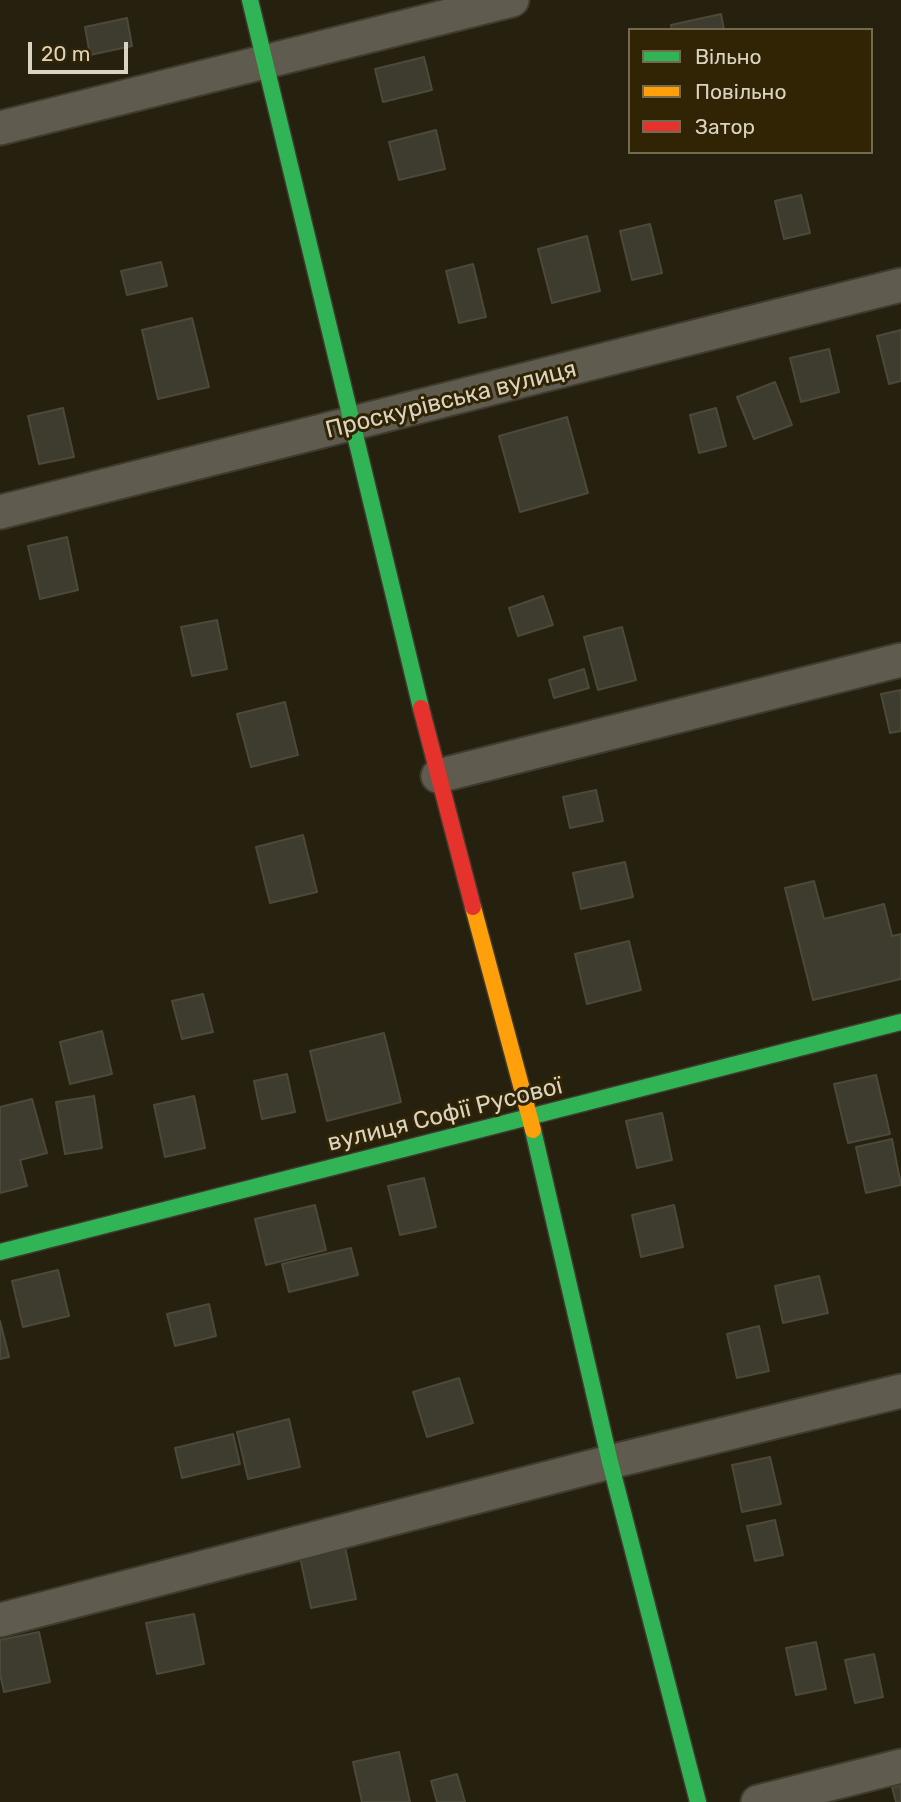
<!DOCTYPE html>
<meta charset="utf-8">
<style>
body{margin:0}
#map{position:relative;width:901px;height:1802px;overflow:hidden;background:#26200e;font-family:Rubik,sans-serif}
canvas{display:block}
.legend{position:absolute;left:628px;top:28px;width:245px;height:126px;box-sizing:border-box;background:#302404;border:2px solid #746a50;margin:0;padding:9px 12px;list-style:none;font-size:21px;color:#dbd3c2}
.legend li{display:flex;align-items:center;gap:14px;height:35px}
.legend b{width:35px;border:2px solid #746a50}
.scale{position:absolute;left:28px;top:42px;width:100px;height:32px;box-sizing:border-box;border:4px solid #dbd3c2;border-top:0;padding-left:9px;font-size:21px;line-height:24px;white-space:nowrap;color:#dbd3c2;-webkit-text-stroke:5px #302404;paint-order:stroke}
</style>
<div id="map">
<canvas width="901" height="1802"></canvas>
<ul class="legend">
<li><b style="height:9px;background:#30b455"></b>Вільно</li>
<li><b style="height:9px;background:#ff9f0a"></b>Повільно</li>
<li><b style="height:9px;background:#e5322d"></b>Затор</li>
</ul>
<div class="scale">20 m</div>
</div>
<script>
const c = document.querySelector('canvas').getContext('2d');
c.lineJoin = 'round';
function fillPath(path, color) {
  c.fillStyle = color;
  c.fill(path, 'evenodd');
}
function shape(rows) {
  const path = new Path2D();
  for (const r of rows) {
    path.moveTo(r[0], r[1]);
    for (let i = 2; i < r.length; i += 2) path.lineTo(r[i], r[i + 1]);
  }
  return path;
}
function strokePath(path, color, width, dash) {
  c.strokeStyle = color;
  c.lineWidth = width;
  c.lineCap = dash ? 'butt' : 'round';
  c.setLineDash(dash || []);
  c.stroke(path);
}
function drawText(font, color, halo, rows, align = 'center') {
  c.font = font + ' Rubik,sans-serif';
  c.lineWidth = 6;
  c.setLineDash([]);
  c.textBaseline = 'middle';
  c.strokeStyle = halo;
  c.fillStyle = color;
  for (const [text, x, y, turn = 0] of rows) {
    c.save();
    c.translate(x, y);
    c.rotate((+turn || 0) * Math.PI / 180);
    c.textAlign = isNaN(turn) ? turn : align;
    if (halo) c.strokeText(text, 0, 0);
    c.fillText(text, 0, 0);
    c.restore();
  }
}
const building = shape([
 [721,14,724,30,672,30,671,25,721,14],
 [127,18,132,46,90,55,85,27,127,18],
 [424,57,432,90,383,102,375,69,424,57],
 [436,130,445,169,399,180,389,142,436,130],
 [801,195,810,233,784,239,775,201,801,195],
 [650,224,662,273,632,280,620,231,650,224],
 [587,236,600,291,552,303,538,249,587,236],
 [161,262,167,286,127,295,121,271,161,262],
 [473,264,486,317,459,323,446,271,473,264],
 [192,318,209,387,158,399,142,330,192,318],
 [901,330,901,381,889,384,877,336,901,330],
 [829,349,839,392,801,402,790,358,829,349],
 [775,382,792,425,754,439,737,397,775,382],
 [63,408,74,457,39,464,28,416,63,408],
 [716,408,726,446,699,453,690,415,716,408],
 [567,417,588,493,520,512,499,436,567,417],
 [67,537,78,590,40,599,28,546,67,537],
 [543,596,553,625,518,636,509,608,543,596],
 [217,620,227,669,192,676,181,627,217,620],
 [622,627,636,680,598,690,584,637,622,627],
 [584,669,589,688,554,698,549,680,584,669],
 [901,690,901,731,890,733,881,694,901,690],
 [285,702,298,755,251,767,237,714,285,702],
 [596,790,603,821,570,828,563,797,596,790],
 [303,835,317,892,270,903,256,847,303,835],
 [625,862,633,897,581,909,573,873,625,862],
 [814,881,824,919,884,904,892,936,901,934,901,979,813,1000,785,888,814,881],
 [629,941,641,990,587,1004,575,954,629,941],
 [203,994,213,1032,182,1039,172,1001,203,994],
 [102,1031,112,1074,70,1084,60,1042,102,1031],
 [384,1033,401,1102,327,1121,310,1051,384,1033],
 [287,1074,295,1112,262,1119,254,1081,287,1074],
 [876,1075,890,1134,848,1143,834,1084,876,1075],
 [94,1096,102,1148,65,1154,56,1102,94,1096],
 [194,1096,205,1148,165,1157,154,1105,194,1096],
 [32,1099,47,1153,20,1160,27,1186,0,1193,0,1107,32,1099],
 [662,1113,672,1160,637,1168,626,1121,662,1113],
 [892,1139,901,1185,866,1193,856,1147,892,1139],
 [424,1178,436,1227,400,1235,388,1186,424,1178],
 [315,1205,326,1250,266,1265,255,1219,315,1205],
 [674,1205,683,1247,641,1257,632,1215,674,1205],
 [351,1248,358,1275,289,1292,282,1264,351,1248],
 [58,1270,69,1316,23,1327,12,1281,58,1270],
 [819,1276,828,1313,783,1323,775,1286,819,1276],
 [209,1304,216,1336,175,1346,167,1314,209,1304],
 [0,1321,9,1357,0,1359,0,1321],
 [759,1326,769,1371,737,1378,727,1334,759,1326],
 [459,1378,473,1423,427,1437,413,1392,459,1378],
 [289,1419,300,1467,248,1479,237,1432,289,1419],
 [233,1434,240,1464,182,1478,175,1448,233,1434],
 [770,1457,781,1504,742,1512,732,1465,770,1457],
 [775,1520,783,1555,755,1561,747,1526,775,1520],
 [345,1547,356,1599,311,1608,300,1557,345,1547],
 [194,1614,204,1664,157,1674,146,1623,194,1614],
 [39,1632,50,1682,4,1692,0,1674,0,1640,39,1632],
 [816,1642,826,1689,796,1695,786,1648,816,1642],
 [874,1654,883,1697,855,1703,845,1660,874,1654],
 [399,1752,410,1802,362,1802,353,1762,399,1752],
 [457,1774,465,1802,437,1802,431,1781,457,1774],
 [901,1786,901,1802,896,1802,892,1787,901,1786]
]);
const street = shape([
 [0,128,512,0],
 [0,512,901,285],
 [438,776,901,660],
 [0,1620,610,1462,901,1391],
 [758,1802,901,1766]
]);
const fast = shape([
 [250,0,421,708],
 [533,1130,610,1462,698,1802],
 [0,1252,901,1022]
]);
const slow = shape([
 [473,907,533,1130]
]);
const jam = shape([
 [421,708,473,907]
]);
const streetNames = [
 ["Проскурівська вулиця",451,400,-14],
 ["вулиця Софії Русової",445,1115,-14]
];
fillPath(building, '#3e3c2e');
strokePath(building, '#4c493b', 2);
strokePath(street, '#403b2f', 37);
strokePath(fast, '#403b2f', 19);
strokePath(slow, '#403b2f', 19);
strokePath(jam, '#403b2f', 19);
strokePath(street, '#605b4f', 33);
strokePath(fast, '#30b455', 16);
strokePath(slow, '#ff9f0a', 16);
strokePath(jam, '#e5322d', 16);
drawText('24px', '#dbd3c2', '#302404', streetNames);
</script>
